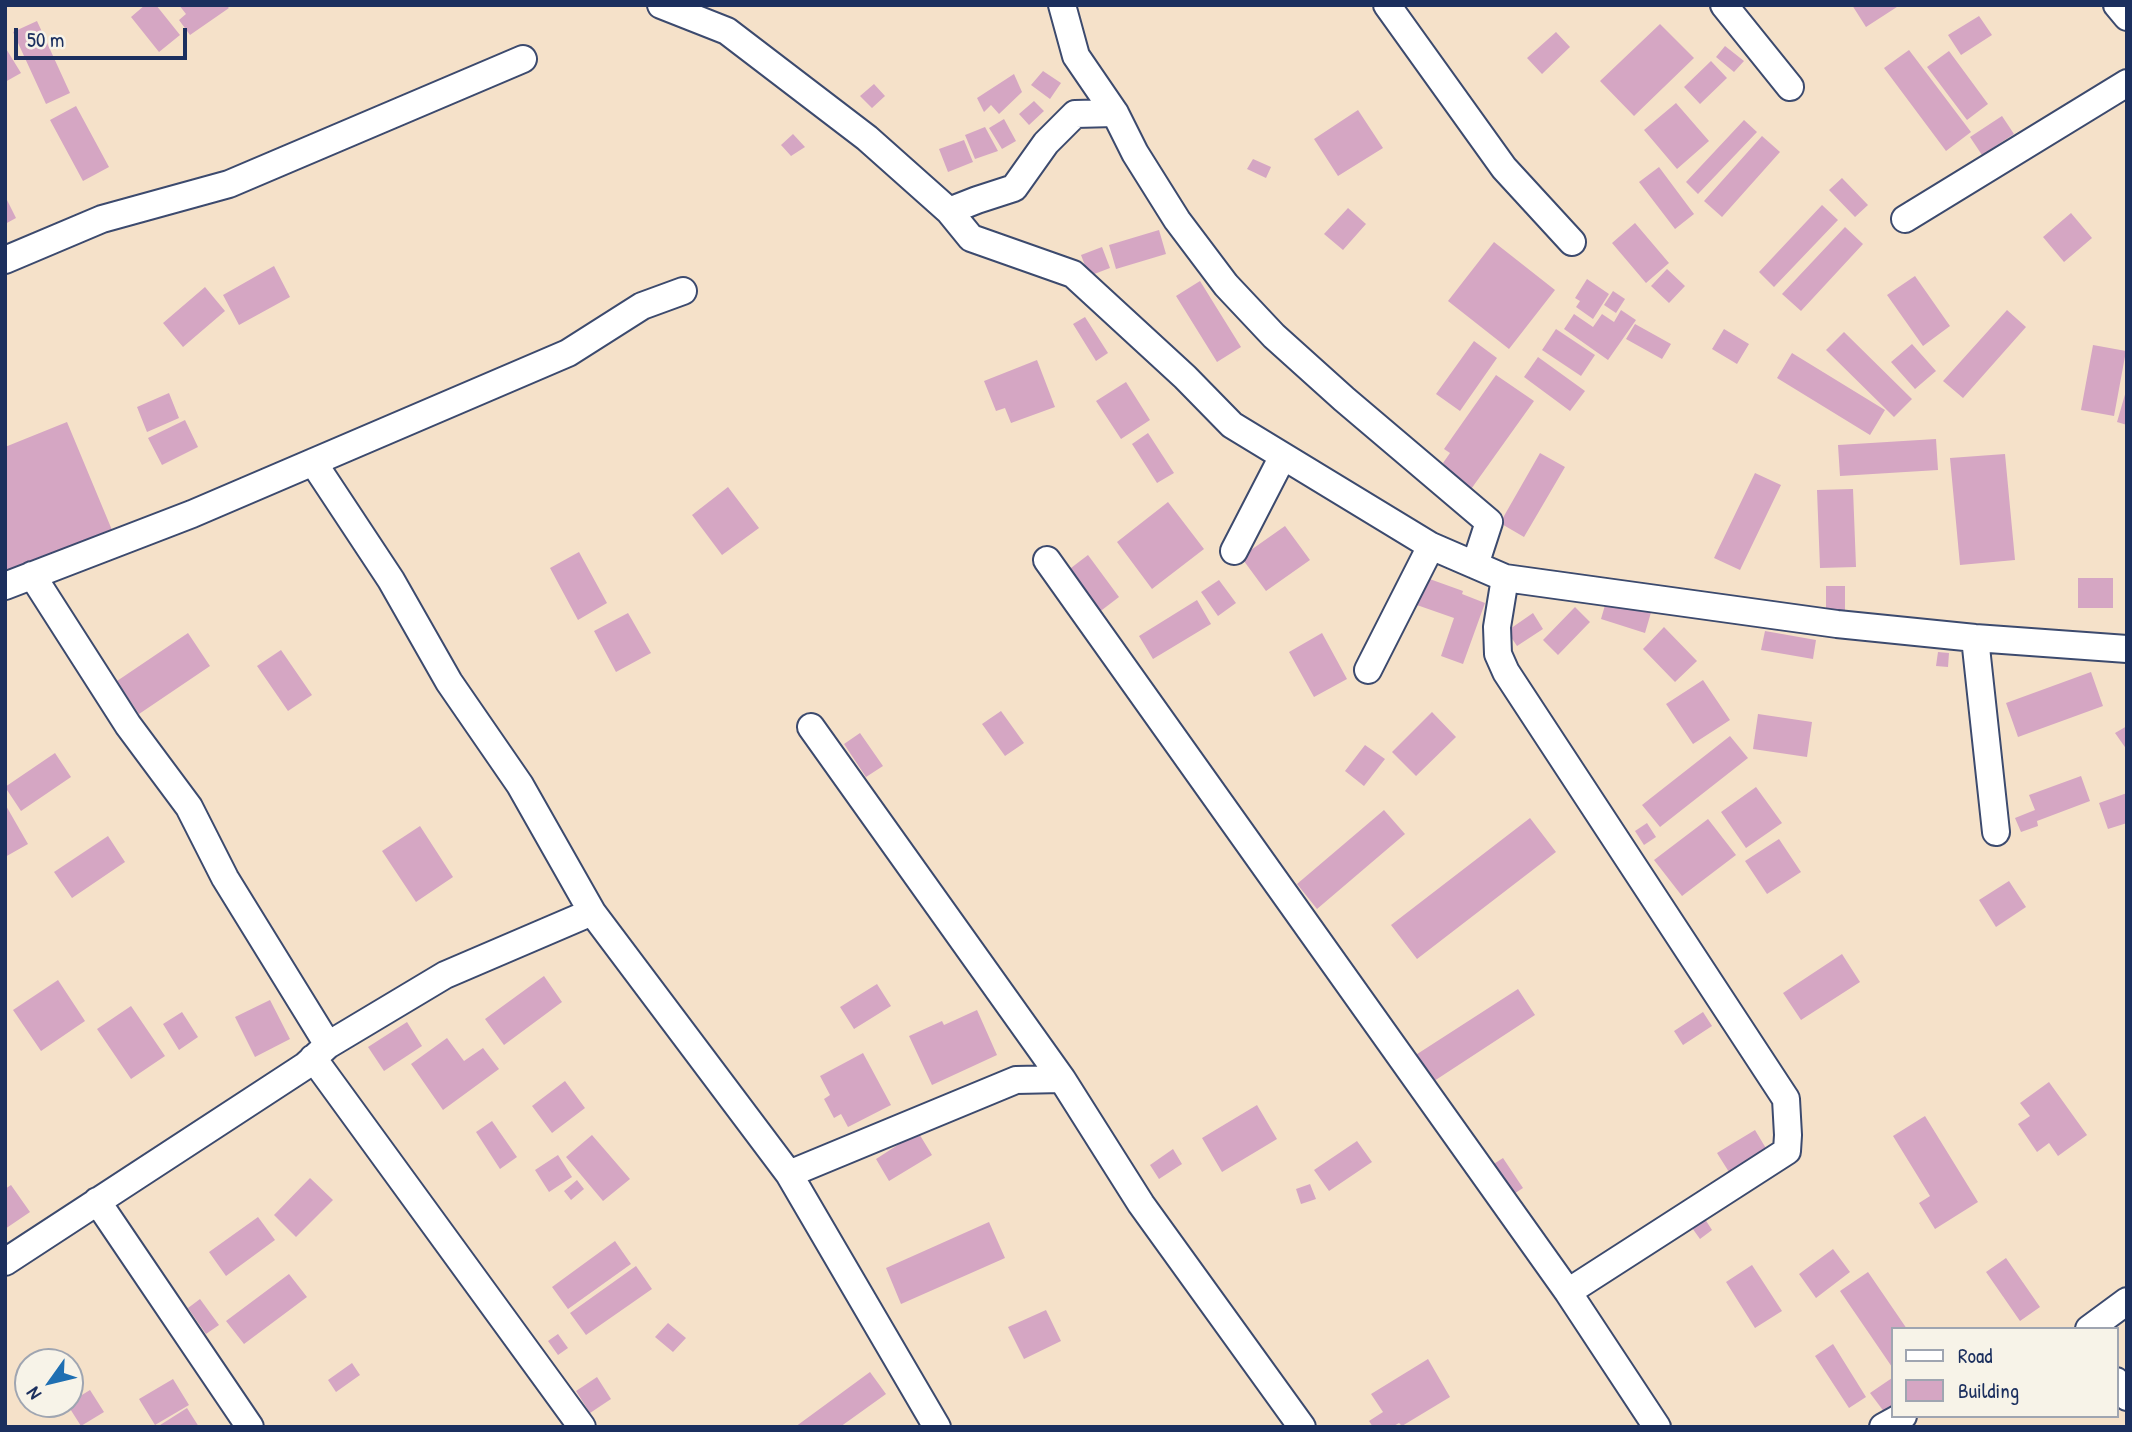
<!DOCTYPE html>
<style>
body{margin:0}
#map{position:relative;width:2132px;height:1432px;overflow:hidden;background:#f5e1c9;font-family:"Patrick Hand",sans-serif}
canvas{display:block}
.frame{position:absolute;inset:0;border:7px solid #1b2f5e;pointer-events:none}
.legend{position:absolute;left:1891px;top:1327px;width:228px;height:91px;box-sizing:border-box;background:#f7f3e8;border:2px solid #9fa5b1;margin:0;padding:9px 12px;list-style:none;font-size:21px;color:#1b2f5e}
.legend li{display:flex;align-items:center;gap:14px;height:35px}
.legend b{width:35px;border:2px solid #9fa5b1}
.north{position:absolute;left:14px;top:1348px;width:70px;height:70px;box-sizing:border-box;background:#f7f3e8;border:2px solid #9fa5b1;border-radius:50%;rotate:236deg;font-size:19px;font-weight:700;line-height:28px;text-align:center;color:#1b2f5e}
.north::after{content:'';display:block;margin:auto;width:24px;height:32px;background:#1f6fb2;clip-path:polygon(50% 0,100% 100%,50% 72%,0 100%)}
.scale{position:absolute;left:14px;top:28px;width:173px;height:32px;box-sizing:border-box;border:4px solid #1b2f5e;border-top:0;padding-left:9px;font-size:21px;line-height:24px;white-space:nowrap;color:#1b2f5e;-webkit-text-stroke:5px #f7f3e8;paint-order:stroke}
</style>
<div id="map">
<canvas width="2132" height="1432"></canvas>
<div class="frame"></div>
<ul class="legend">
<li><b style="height:9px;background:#fff"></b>Road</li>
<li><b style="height:19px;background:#d5a6c3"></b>Building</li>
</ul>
<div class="north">N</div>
<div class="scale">50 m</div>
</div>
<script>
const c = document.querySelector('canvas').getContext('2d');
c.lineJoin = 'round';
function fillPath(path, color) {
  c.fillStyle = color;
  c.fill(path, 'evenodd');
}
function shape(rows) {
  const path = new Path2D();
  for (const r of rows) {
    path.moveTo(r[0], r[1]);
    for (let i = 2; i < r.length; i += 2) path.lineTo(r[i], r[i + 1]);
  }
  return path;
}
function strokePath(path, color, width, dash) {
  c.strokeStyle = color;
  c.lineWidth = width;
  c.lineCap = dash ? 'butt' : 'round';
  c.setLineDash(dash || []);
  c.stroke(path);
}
const building = shape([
 [145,5,156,5,180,35,159,52,131,17],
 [179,5,226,5,229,8,190,35,179,20,186,14],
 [1852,5,1900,5,1866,27],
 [1979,16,1992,35,1961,55,1948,35],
 [37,21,70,93,46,104,13,32],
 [1660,24,1694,58,1634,116,1600,81],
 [1556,32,1570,47,1542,74,1527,58],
 [1725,46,1744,61,1734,72,1716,57],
 [5,47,21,73,5,82],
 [1909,50,1971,132,1946,151,1884,68],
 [1949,51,1988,104,1967,120,1927,67],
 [1711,61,1727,78,1700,104,1684,87],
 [1043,71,1061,83,1050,99,1031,85],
 [1014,74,1022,92,999,114,991,105,984,112,977,98],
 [874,84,885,96,872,108,860,96],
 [1034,101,1044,111,1029,125,1019,114],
 [1676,103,1709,141,1677,169,1644,130],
 [76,106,109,167,83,181,50,120],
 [1358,110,1383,148,1338,176,1314,139],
 [2002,116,2014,134,1982,155,1970,137],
 [1004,119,1016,141,1002,149,989,128],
 [1744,120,1757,132,1698,194,1686,182],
 [985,127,998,151,975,159,965,135],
 [793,134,805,147,791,156,781,145],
 [1762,136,1780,152,1722,217,1704,201],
 [964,140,973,162,948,172,939,149],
 [1253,159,1271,167,1266,178,1247,169],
 [1659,167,1694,214,1675,229,1639,182],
 [1842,178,1868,205,1855,217,1829,190],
 [5,196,16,218,5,224],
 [1822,205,1838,220,1774,287,1759,272],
 [1348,208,1366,224,1343,250,1324,234],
 [2071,213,2092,238,2064,262,2043,237],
 [1635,223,1669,263,1646,283,1612,243],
 [1845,227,1863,244,1801,311,1782,294],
 [1159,230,1166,254,1116,269,1109,245],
 [1494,242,1555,290,1509,349,1448,301],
 [1102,247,1110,268,1089,276,1081,255],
 [274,266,290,297,239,325,223,295],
 [1667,269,1685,286,1669,303,1651,286],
 [1915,276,1950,326,1923,346,1887,295],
 [1587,279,1609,294,1593,319,1576,307,1580,301,1575,298],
 [1200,281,1241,347,1217,362,1176,296],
 [205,287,225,311,183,347,163,323],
 [1613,291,1625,299,1616,313,1604,305],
 [1621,310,1636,320,1608,360,1564,329,1574,314,1593,327,1602,314,1614,322],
 [2007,310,2026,327,1963,398,1943,381],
 [1085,317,1108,353,1096,361,1073,324],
 [1635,324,1671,344,1662,359,1626,339],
 [1556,329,1595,355,1581,376,1542,350],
 [1724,329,1749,344,1737,364,1712,349],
 [1844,332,1912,399,1894,417,1826,350],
 [1474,341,1497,358,1460,411,1436,394],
 [1912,344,1936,371,1915,389,1891,362],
 [2093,345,2126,351,2114,416,2081,410],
 [1792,353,1885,410,1870,435,1777,378],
 [1538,357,1585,391,1570,411,1524,377],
 [1037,360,1055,407,1011,423,1005,408,996,411,984,381],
 [1496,375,1534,401,1469,492,1442,472,1446,466,1443,463,1450,453,1444,449],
 [1126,382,1150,420,1121,439,1096,401],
 [2126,391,2127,391,2127,425,2117,422],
 [169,393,179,418,147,432,137,407],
 [185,420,198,447,162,465,148,438],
 [67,422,112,530,5,575,5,447],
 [1148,433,1174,473,1157,483,1132,444],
 [1936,439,1938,470,1840,476,1838,445],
 [1540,453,1565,467,1524,537,1500,523],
 [2005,454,2015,560,1960,565,1950,458],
 [1755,473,1781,485,1740,570,1714,558],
 [728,487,759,528,722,555,692,515],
 [1853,489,1856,567,1820,568,1817,490],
 [1168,502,1204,549,1152,589,1117,542],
 [1285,526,1310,560,1266,591,1241,557],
 [579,552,607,603,578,620,550,568],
 [1088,555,1119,597,1098,613,1067,571],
 [1424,577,1463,591,1462,594,1485,603,1463,664,1441,656,1454,618,1414,604],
 [2078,578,2113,578,2113,608,2078,608],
 [1219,580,1236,603,1218,616,1201,592],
 [1826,586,1845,586,1845,613,1826,613],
 [1608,595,1652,609,1645,633,1601,619],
 [1197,600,1211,624,1153,659,1139,636],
 [1575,607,1590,622,1558,655,1543,640],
 [628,613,651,653,616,672,594,631],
 [1533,613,1543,629,1517,646,1507,631],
 [1664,627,1697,661,1675,682,1643,649],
 [1765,631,1816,640,1813,659,1761,650],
 [188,633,210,666,139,714,117,681],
 [1322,633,1347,679,1314,697,1289,652],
 [281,650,312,695,288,711,257,666],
 [1938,652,1949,653,1948,667,1936,666],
 [2091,672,2103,706,2018,737,2006,703],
 [1703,680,1730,720,1693,744,1666,704],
 [1001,711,1024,743,1005,756,982,724],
 [1432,712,1456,737,1416,776,1392,752],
 [1758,714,1812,722,1807,757,1753,749],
 [2127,726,2127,750,2115,733],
 [860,733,883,766,866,777,844,744],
 [1730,736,1748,758,1660,827,1642,805],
 [1365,745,1385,759,1364,786,1345,771],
 [55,753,71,777,21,811,5,787],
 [2081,776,2090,801,2037,821,2038,826,2021,832,2015,818,2035,810,2029,795],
 [1756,787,1782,823,1746,848,1721,812],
 [2127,793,2127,823,2108,829,2099,803],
 [5,804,28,844,5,857],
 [1384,810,1405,834,1317,909,1297,884],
 [1530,818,1556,852,1417,959,1391,925],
 [1708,819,1736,855,1682,896,1654,860],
 [1647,823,1656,837,1644,845,1635,831],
 [420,826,453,877,416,902,382,851],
 [108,836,125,862,72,898,54,872],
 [1779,839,1801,872,1767,894,1745,861],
 [2009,881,2026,907,1996,927,1979,900],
 [1842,954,1860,982,1801,1020,1783,993],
 [544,976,562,1002,504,1045,485,1019],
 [58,980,85,1021,41,1051,13,1010],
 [877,984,891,1006,854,1029,840,1007],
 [1518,989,1535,1015,1428,1085,1411,1058],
 [270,1000,290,1039,255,1057,235,1017],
 [131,1006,165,1056,131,1079,97,1029],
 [977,1010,997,1055,932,1085,909,1036,942,1021,944,1025],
 [182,1012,198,1037,179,1050,163,1024],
 [1703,1012,1712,1026,1683,1045,1674,1031],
 [407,1022,422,1046,384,1071,368,1047],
 [447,1038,464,1061,483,1048,499,1069,443,1110,411,1064],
 [863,1053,891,1105,848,1127,841,1114,834,1118,824,1099,830,1095,820,1076],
 [565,1081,585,1108,552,1133,532,1106],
 [2049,1082,2087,1135,2058,1156,2049,1143,2037,1152,2018,1124,2030,1116,2020,1103],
 [1257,1105,1277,1139,1222,1172,1202,1138],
 [1925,1116,1978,1202,1935,1229,1919,1203,1930,1196,1893,1136],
 [492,1121,517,1157,500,1169,476,1132],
 [1755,1130,1767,1150,1729,1172,1717,1153],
 [918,1132,932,1155,889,1181,876,1159],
 [592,1135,630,1179,603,1201,566,1157],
 [1357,1141,1372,1162,1329,1191,1314,1170],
 [1173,1149,1182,1164,1159,1179,1150,1165],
 [558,1155,572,1177,549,1192,535,1170],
 [1503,1158,1523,1188,1506,1199,1486,1169],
 [310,1178,333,1200,296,1237,274,1215],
 [577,1180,584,1189,571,1200,564,1191],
 [1310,1184,1316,1199,1301,1204,1296,1189],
 [11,1185,30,1212,5,1229,5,1189],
 [1703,1216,1712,1230,1700,1239,1690,1225],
 [258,1217,275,1240,226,1276,209,1252],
 [989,1222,1005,1258,901,1304,886,1268],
 [615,1241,631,1264,568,1309,552,1287],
 [1833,1249,1850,1272,1816,1298,1799,1274],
 [2006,1258,2040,1307,2020,1321,1986,1272],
 [1752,1265,1782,1311,1755,1328,1726,1282],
 [636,1266,652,1289,586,1335,570,1313],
 [1868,1272,1907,1329,1892,1329,1892,1367,1840,1291],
 [289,1274,307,1297,244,1344,226,1321],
 [200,1299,219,1325,206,1334,188,1308],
 [1046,1310,1061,1341,1024,1359,1008,1327],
 [668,1323,686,1338,673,1352,655,1337],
 [558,1334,568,1348,558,1355,548,1341],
 [1833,1344,1866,1397,1849,1408,1815,1356],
 [1428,1359,1450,1397,1402,1426,1399,1423,1392,1427,1373,1427,1369,1421,1383,1412,1371,1394],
 [352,1363,360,1375,336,1392,328,1380],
 [870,1372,886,1394,840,1427,795,1427],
 [597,1377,611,1399,590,1413,576,1391],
 [1892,1378,1892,1408,1885,1413,1870,1393],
 [173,1379,189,1405,155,1425,139,1399],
 [90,1390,104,1412,81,1426,67,1404],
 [187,1408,199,1427,157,1427]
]);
const minor = shape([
 [661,5,727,31,867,138,949,211,971,238,1073,274,1185,377,1232,425,1431,546,1505,578,1497,627,1498,654,1506,672,1786,1099,1788,1135,1787,1151,1568,1292],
 [1062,5,1076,56,1115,113,1135,153,1177,220,1226,285,1274,336,1344,399,1489,522,1475,565],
 [1387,5,1504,168,1572,242],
 [1724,5,1790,87],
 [2117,5,2127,17],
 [949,211,977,200,1014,188,1046,143,1075,114,1115,113],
 [1905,219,2127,83],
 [5,260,102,219,229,184,523,59],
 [313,462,391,580,449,682,520,785,592,912,789,1174,937,1427],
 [1234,551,1283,456],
 [1047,560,1568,1292,1657,1427],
 [32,575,128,725,189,807,225,878,328,1045],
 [1505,578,1837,624,1975,638,2127,649],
 [5,586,192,514,568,353,642,306,683,291],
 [1975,638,1996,832],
 [1368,670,1431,546],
 [811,727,1062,1079],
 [313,1058,582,1427],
 [789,1174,1016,1080,1062,1079,1141,1204,1302,1427],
 [97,1201,250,1427],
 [5,1262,305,1066,328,1045,445,975,592,912],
 [2089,1329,2127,1301],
 [2116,1381,2127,1397],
 [1883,1427,1903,1416]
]);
fillPath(building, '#d5a6c3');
strokePath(minor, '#3c4a6e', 30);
strokePath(minor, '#fff', 26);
</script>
